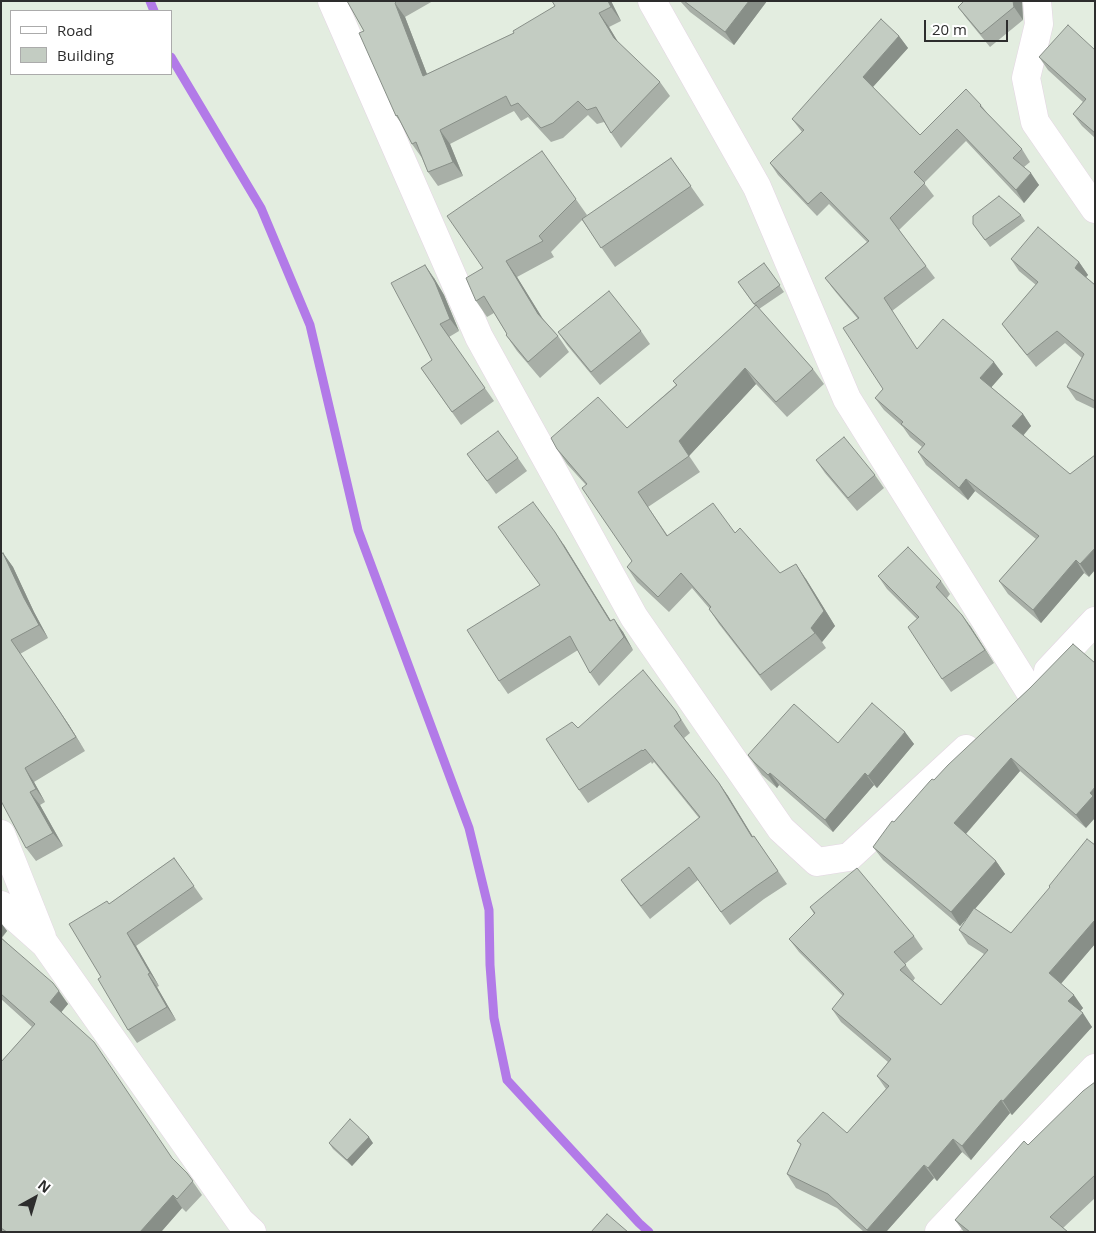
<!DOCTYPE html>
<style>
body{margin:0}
#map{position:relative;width:1096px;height:1233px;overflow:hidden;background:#e3ede0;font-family:"Open Sans",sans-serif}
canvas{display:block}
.frame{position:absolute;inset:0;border:2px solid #2d2d2d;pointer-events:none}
.legend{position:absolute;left:10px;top:10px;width:162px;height:65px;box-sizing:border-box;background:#fff;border:1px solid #ababab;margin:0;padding:6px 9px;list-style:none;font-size:15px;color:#2d2d2d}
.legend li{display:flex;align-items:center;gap:10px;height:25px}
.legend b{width:25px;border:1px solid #ababab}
.north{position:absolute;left:10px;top:1173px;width:50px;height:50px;-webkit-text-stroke:4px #fff;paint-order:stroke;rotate:39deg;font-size:14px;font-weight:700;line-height:20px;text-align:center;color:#2d2d2d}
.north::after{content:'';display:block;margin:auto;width:18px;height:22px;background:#2d2d2d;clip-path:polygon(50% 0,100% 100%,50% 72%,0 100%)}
.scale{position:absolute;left:924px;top:20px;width:84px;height:22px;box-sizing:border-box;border:2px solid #2d2d2d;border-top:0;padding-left:6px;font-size:15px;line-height:18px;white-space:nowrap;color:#2d2d2d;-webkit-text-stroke:4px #fff;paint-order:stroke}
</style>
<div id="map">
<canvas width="1096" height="1233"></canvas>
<div class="frame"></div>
<ul class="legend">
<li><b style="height:6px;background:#fff"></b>Road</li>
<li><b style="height:14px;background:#c3ccc2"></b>Building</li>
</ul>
<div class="north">N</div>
<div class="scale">20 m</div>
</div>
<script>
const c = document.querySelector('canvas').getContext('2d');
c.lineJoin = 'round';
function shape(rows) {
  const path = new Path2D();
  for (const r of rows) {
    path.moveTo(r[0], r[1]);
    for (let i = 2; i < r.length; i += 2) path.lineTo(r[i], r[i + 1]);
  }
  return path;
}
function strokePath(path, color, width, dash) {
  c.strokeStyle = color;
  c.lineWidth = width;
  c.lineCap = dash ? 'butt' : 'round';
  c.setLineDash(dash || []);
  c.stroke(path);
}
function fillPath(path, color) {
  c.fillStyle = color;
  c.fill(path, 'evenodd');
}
const stream = shape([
 [150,1,154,11],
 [171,57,261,208,310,325,358,530,469,828,489,910,490,965,494,1018,507,1080,639,1223,649,1232]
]);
const minor = shape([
 [332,1,479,337,634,617,781,829,817,862,849,857,966,749],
 [652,1,757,187,847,399,1029,690],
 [1037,1,1039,24,1026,78,1035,122,1095,209],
 [1048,671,1095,621],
 [1,834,42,937],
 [1,905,45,944,240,1221,252,1232],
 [939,1232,1095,1068]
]);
const wall = shape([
 [347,1,433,1,405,17,427,74,514,33,555,6,552,1,611,1,621,21,609,27,618,42,660,82,670,96,621,148,611,133,604,122,597,124,588,115,563,138,551,142,528,117,521,121,514,111,450,144,463,176,438,186,428,172,422,158,412,144,401,123,396,116,364,31],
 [680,1,767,1,734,45,690,12],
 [963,1,1022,1,1023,20,990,47,967,19,958,7,964,2],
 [899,36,908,48,873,87,920,135,981,105,988,114,1022,149,1030,162,1024,167,1039,185,1024,203,966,141,924,183,934,196,899,230,935,278,892,311,917,349,1003,374,991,387,1023,414,1031,426,1023,436,1089,577,1084,573,1041,623,1008,594,999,581,1036,539,975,491,968,500,926,465,918,452,922,447,910,437,903,427,884,410,875,398,883,389,858,319,834,290,825,278,867,242,829,204,817,216,778,175,770,163,802,132,792,119],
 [1095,50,1095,138,1082,126,1073,114,1083,102,1048,70,1039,57],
 [542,151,587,215,583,219,671,158,704,205,615,267,582,220,551,252,554,257,517,277,543,319,558,336,569,352,540,378,517,351,506,335,507,334,494,313,487,317,476,301,483,268],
 [1021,215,1025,221,990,247,973,224],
 [1011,259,1079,262,1088,275,1086,277,1095,285,1095,409,1076,400,1067,387,1082,358,1065,343,1036,367,1011,336,1002,324,1036,285,1019,271],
 [764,263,784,292,759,309,813,369,824,384,787,417,756,384,689,456,700,472,648,507,668,536,735,533,780,573,806,579,835,626,822,642,826,648,771,691,719,624,709,609,709,608,692,588,669,612,637,582,627,567,632,561,586,485,567,464,557,449,627,428,676,385,673,381,755,306,738,282],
 [434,278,444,295,459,331,449,337,494,401,461,425,421,368,432,360],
 [641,331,650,344,600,385,567,345,558,332],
 [467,454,518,458,527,471,496,494],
 [816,460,875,475,884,488,857,511,825,473],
 [564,545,611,621,623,632,633,650,599,686,590,673,578,650,508,694,499,681,540,585],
 [3,553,13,567,34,612,48,638,20,654,69,725,85,751,34,782,45,802,40,805,63,846,36,861,26,848],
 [878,576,941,581,950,594,947,598,962,615,994,663,951,692,942,679,917,619,887,589],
 [1030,688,1086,828,1020,771,966,834,996,861,1005,874,975,909,1011,933,1050,888,1049,886,1095,845,1095,944,1061,984,1083,1008,1080,1011,1092,1027,1012,1115,1010,1113,971,1160,962,1152,937,1181,934,1178,886,1232,864,1232,837,1208,796,1188,787,1174,801,1145,797,1141,847,1133,886,1089,877,1076,888,1062,841,1022,832,1009,843,996,799,952,789,939,814,914,810,907,914,936,923,949,905,964,915,978,913,981,941,1005,984,954,968,944,959,930,969,916,960,926,883,860,873,847,894,822,934,780],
 [676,711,690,733,684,738,719,783,728,796,753,837,754,836,787,884,764,899,730,925,698,880,650,919,630,893,621,880,699,818,654,762,652,764,651,762,588,803,579,790,578,728],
 [905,732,914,744,877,788,874,785,833,832,779,785,777,788,762,775,748,755,838,743],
 [174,858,203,899,136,946,159,986,157,987,176,1020,137,1043,128,1030,101,977,109,904],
 [1,923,7,931,2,938,68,1004,61,1012,173,1159,187,1173,202,1195,186,1212,182,1208,161,1232,1,1232,1,1062,32,1027,1,999],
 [1095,1082,1095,1198,1063,1228,1068,1232,964,1232,955,1220,1028,1145],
 [329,1143,373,1143,352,1166,333,1149]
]);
const shadedWall = shape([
 [608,1,611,1,621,21,611,7],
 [749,1,767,1,734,45,725,32],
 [1013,1,1022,1,1023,20,1014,7],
 [395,3,405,17,433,90,423,76],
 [599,13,609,27,624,52,614,38],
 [899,36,908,48,871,89,863,77],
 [440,130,450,144,463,176,453,162],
 [1031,173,1039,185,1024,203,1016,190],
 [506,261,517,277,549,329,538,314],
 [1079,262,1088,275,1083,280,1075,268],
 [425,265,434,278,444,295,459,331,450,319],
 [994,362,1003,374,989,390,980,378],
 [745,368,756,384,689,456,700,472,679,441],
 [1023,414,1031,426,1020,439,1012,426],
 [966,479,975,491,968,500,959,488],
 [555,532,564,545,619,634,610,621],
 [1095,548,1095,570,1089,577,1080,564],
 [3,553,13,567,34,612,48,638,39,625,24,598],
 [1076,560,1084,573,1041,623,1033,610],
 [796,564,806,579,835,626,822,642,811,628],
 [962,615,971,627,994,663,985,650],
 [614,619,623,632,633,650,624,637],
 [11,640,69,725,85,751,76,737],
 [905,732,914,744,877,788,868,776],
 [1011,758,1020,771,963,837,954,823],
 [25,768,34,782,45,802,36,789],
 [770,773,779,785,777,788,768,775],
 [865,773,874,785,833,832,825,820],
 [719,783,728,796,761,850,752,837],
 [1095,787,1095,818,1086,828,1076,815,1090,793],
 [30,792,40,805,63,846,53,833],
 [996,861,1005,874,960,926,951,912],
 [1094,921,1095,923,1095,944,1058,987,1049,973],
 [1,923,7,931,1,938],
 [127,933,136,946,159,986,150,973],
 [148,974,157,987,176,1020,167,1007],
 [59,991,68,1004,59,1015,50,1002],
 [1074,995,1083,1008,1078,1014,1068,1001],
 [1083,1013,1092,1027,1012,1115,1003,1101],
 [1001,1100,1010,1113,971,1160,962,1146],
 [369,1137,373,1143,352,1166,347,1160],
 [953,1139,962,1152,937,1181,928,1168],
 [924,1165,934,1178,886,1232,868,1232,867,1230],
 [173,1195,182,1208,161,1232,140,1232]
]);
const building = shape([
 [347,1,397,1,395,3,423,76,514,33,513,31,555,6,552,1,608,1,611,7,599,13,614,38,660,82,611,133,596,107,587,110,578,101,553,123,541,128,518,103,511,106,506,96,440,130,453,162,428,172,416,142,412,144,397,115,396,116,359,33,364,31,347,1],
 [684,1,749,1,725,32,684,1],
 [964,1,1013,1,1014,7,981,34,958,7,964,1],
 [881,19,899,36,863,77,920,135,966,89,981,105,980,106,1022,149,1013,158,1031,173,1016,190,957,129,914,172,925,183,890,218,926,266,884,298,917,349,943,319,994,362,980,378,1023,414,1012,426,1070,474,1095,455,1095,548,1080,564,1076,560,1033,610,999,581,1039,536,966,479,959,488,918,452,925,444,901,424,903,422,875,398,883,389,843,328,859,318,825,278,869,241,821,192,808,204,770,163,804,130,792,119,881,19],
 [1068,25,1095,50,1095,133,1073,114,1086,99,1039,57,1068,25],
 [542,151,576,199,539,236,543,241,506,261,538,314,558,336,528,362,506,335,507,334,484,296,476,301,466,278,483,268,447,216,542,151],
 [671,158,691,186,601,248,582,219,671,158],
 [999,196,1021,215,985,240,973,224,973,216,999,196],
 [1038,227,1079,262,1075,268,1095,285,1095,401,1067,387,1084,354,1057,331,1027,355,1002,324,1038,282,1011,259,1038,227],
 [764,263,780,285,754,304,738,282,764,263],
 [425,265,435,282,450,319,440,324,485,388,452,412,421,368,432,360,391,283,425,265],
 [609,291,641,331,591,372,558,332,609,291],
 [756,305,813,369,776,402,745,368,679,441,689,456,638,492,667,536,713,503,735,533,740,528,780,573,796,564,824,611,811,628,815,633,760,675,709,609,711,607,681,573,658,597,627,567,632,561,582,488,587,484,557,449,551,438,598,397,627,428,677,385,673,381,756,305],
 [498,431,518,458,487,481,467,454,498,431],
 [844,437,875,475,848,498,816,460,844,437],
 [533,502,555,532,610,621,614,619,624,637,590,673,570,636,499,681,467,630,540,585,498,527,533,502],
 [908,547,941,581,936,587,962,615,985,650,942,679,908,627,919,617,878,576,908,547],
 [3,553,24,598,39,625,11,640,60,712,76,737,25,768,36,789,30,792,53,833,26,848,1,801,1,554,3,553],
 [1073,644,1095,663,1095,787,1090,793,1093,796,1076,815,1011,758,954,823,996,861,951,912,873,847,892,821,894,822,930,781,932,779,934,780,948,765,1030,688,1073,644],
 [643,670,676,711,681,720,674,726,719,783,752,837,754,836,778,871,755,887,721,912,689,867,641,906,621,880,700,817,645,749,643,751,642,750,579,790,546,739,572,722,578,728,643,670],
 [872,703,905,732,868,776,865,773,825,820,770,773,768,775,754,762,748,755,794,704,838,743,872,703],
 [1087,839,1095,845,1095,922,1094,921,1049,973,1074,995,1068,1001,1083,1013,1003,1101,1001,1100,962,1146,953,1139,928,1168,924,1165,867,1230,828,1194,787,1174,801,1144,797,1141,823,1112,847,1133,889,1086,877,1076,891,1059,832,1009,844,994,789,939,815,913,810,907,857,868,914,936,894,952,906,965,900,970,941,1005,988,950,959,930,974,908,1011,933,1050,887,1049,886,1087,839],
 [174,858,194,886,127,933,150,973,148,974,167,1007,128,1030,98,979,101,977,69,924,107,901,109,904,174,858],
 [1,938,53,983,59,991,50,1002,94,1042,172,1158,187,1173,193,1181,177,1199,173,1195,140,1232,7,1232,1,1228,1,1062,35,1024,1,994,1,938],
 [1095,1082,1095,1175,1050,1217,1068,1232,970,1232,955,1220,1024,1141,1028,1145,1083,1091,1095,1082],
 [350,1119,369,1137,347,1160,329,1143,350,1119],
 [607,1214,628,1232,591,1232,607,1214]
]);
strokePath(stream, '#b27ae8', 9);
strokePath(minor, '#e4d5e3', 29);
strokePath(minor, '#fff', 28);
fillPath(wall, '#a8afa7');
fillPath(shadedWall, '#888f88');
fillPath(building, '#c3ccc2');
strokePath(building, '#888f88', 1);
</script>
